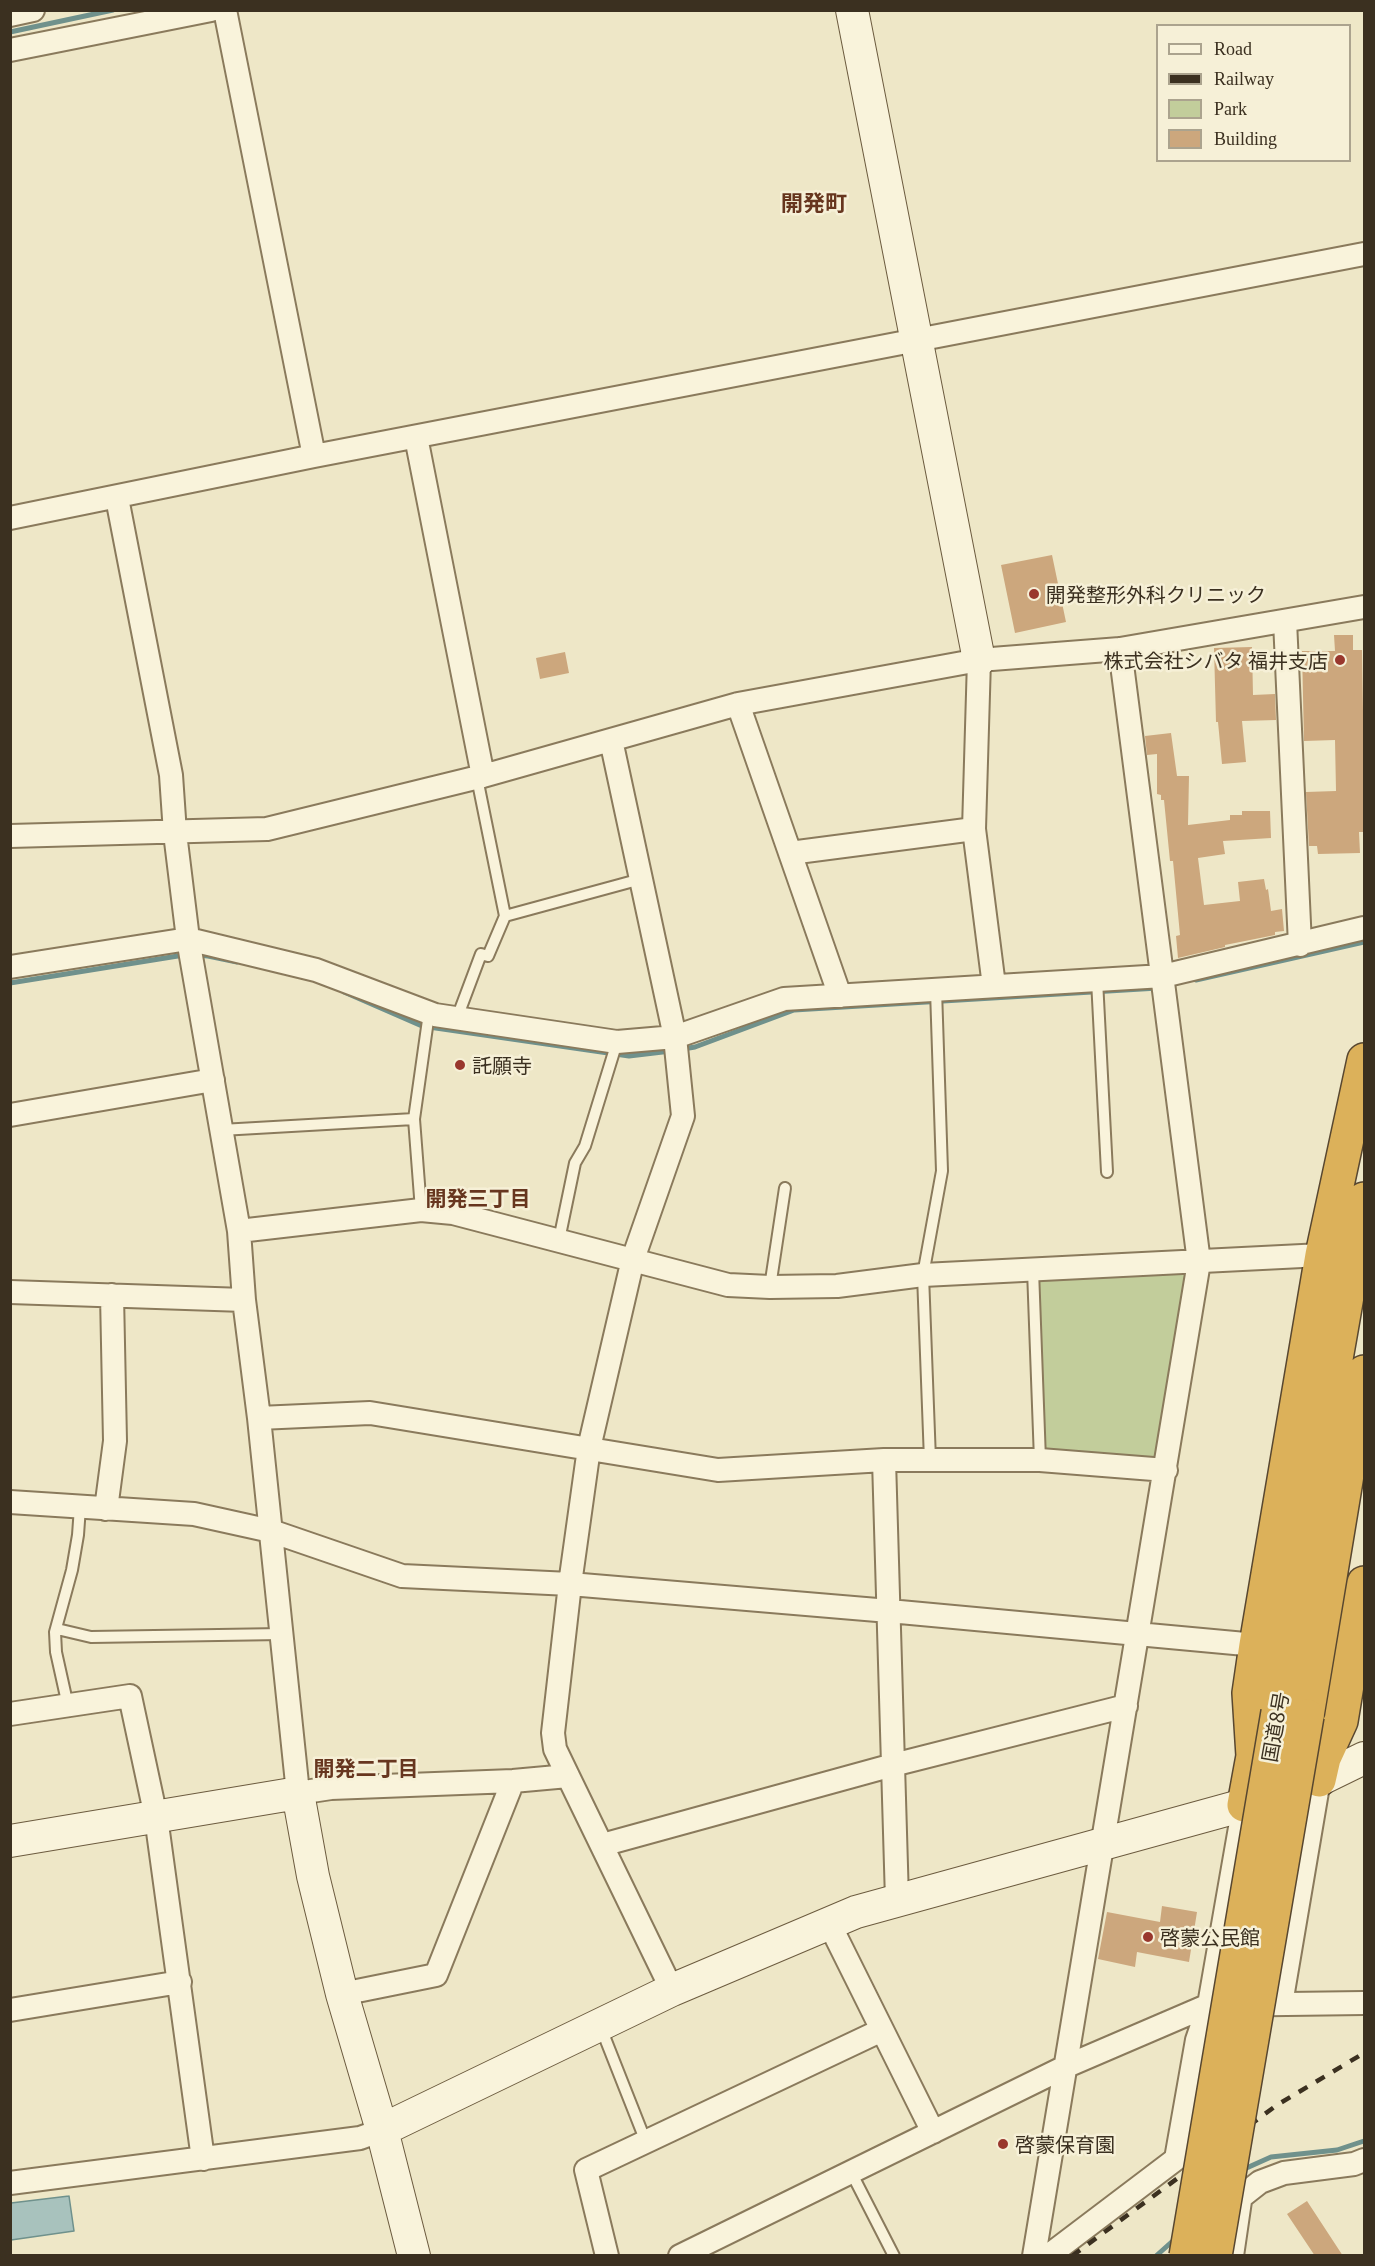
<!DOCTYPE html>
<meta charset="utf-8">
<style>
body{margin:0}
#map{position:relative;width:1375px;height:2266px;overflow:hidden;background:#eee7c7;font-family:Georgia,serif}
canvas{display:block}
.frame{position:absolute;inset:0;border:12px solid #3b3020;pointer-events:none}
.legend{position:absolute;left:1156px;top:24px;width:195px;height:138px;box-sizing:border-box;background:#f6f0d7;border:2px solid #aba38e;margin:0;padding:8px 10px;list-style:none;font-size:18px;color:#3b3020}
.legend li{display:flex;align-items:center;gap:12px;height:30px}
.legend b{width:30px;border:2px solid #aba38e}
</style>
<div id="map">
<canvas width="1375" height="2266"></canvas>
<div class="frame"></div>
<ul class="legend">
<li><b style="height:8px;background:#f9f3db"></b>Road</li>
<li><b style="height:8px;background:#3b3020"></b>Railway</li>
<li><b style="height:16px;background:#c2cd9b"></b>Park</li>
<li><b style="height:16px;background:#cca77d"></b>Building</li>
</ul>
</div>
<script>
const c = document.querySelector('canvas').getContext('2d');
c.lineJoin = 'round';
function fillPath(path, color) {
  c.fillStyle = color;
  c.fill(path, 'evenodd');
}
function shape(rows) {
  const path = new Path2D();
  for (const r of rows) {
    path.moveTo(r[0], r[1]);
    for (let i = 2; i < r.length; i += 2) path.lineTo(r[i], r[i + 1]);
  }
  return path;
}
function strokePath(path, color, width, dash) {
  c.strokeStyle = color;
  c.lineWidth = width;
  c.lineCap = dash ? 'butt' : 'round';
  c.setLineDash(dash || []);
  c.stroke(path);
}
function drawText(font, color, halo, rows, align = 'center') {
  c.font = font + ' Georgia,"Noto Sans JP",serif';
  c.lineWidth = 5;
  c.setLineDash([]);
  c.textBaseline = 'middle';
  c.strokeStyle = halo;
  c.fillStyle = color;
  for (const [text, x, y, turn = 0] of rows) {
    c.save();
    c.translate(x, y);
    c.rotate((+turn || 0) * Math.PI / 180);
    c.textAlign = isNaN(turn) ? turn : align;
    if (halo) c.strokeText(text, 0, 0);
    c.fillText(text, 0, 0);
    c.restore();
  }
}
const green = shape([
 [1193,1262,1166,1470,1040,1460,1037,1270]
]);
const water = shape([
 [69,2196,74,2231,11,2240,11,2203,69,2196]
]);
const stream = shape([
 [10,32,113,10],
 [197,955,208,956,237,962],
 [1196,980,1364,942],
 [10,983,184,955],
 [344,992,422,1026,629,1056,671,1051],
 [683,1049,695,1047,794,1010,1158,988],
 [1242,2170,1271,2157,1337,2150,1364,2141],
 [1156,2256,1175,2239]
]);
const building = shape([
 [1052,555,1066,622,1015,633,1001,565],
 [1334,635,1353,635,1353,650,1362,650,1365,832,1359,832,1360,853,1318,854,1317,846,1309,846,1306,792,1336,791,1335,740,1304,741,1302,651,1335,651],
 [1252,647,1253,695,1275,694,1276,720,1242,721,1246,762,1222,764,1218,722,1216,722,1214,648],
 [565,652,569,673,540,679,536,658],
 [1171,733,1177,776,1189,776,1188,825,1230,820,1230,815,1242,815,1242,811,1270,811,1271,838,1223,841,1225,854,1198,858,1204,905,1240,901,1238,882,1264,879,1266,890,1268,889,1271,911,1282,909,1284,931,1275,932,1275,935,1225,945,1225,947,1178,958,1176,936,1180,935,1173,861,1170,861,1164,800,1161,800,1161,795,1157,794,1157,754,1147,755,1145,736],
 [1162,1906,1197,1912,1189,1962,1137,1952,1135,1967,1098,1959,1107,1912,1160,1922],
 [1307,2201,1343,2256,1315,2256,1287,2214]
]);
const lane = shape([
 [505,916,641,879],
 [1097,980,1107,1172],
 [457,1018,481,954,488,956,505,916,477,778],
 [221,1130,414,1119],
 [421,1210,414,1119,429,1013],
 [559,1240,575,1163,585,1146,617,1042],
 [1033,1270,1040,1460],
 [770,1287,785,1188],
 [930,1460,923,1275,942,1171,936,990],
 [57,1629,91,1637,282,1634],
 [68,1706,56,1652,55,1632,72,1570,78,1535,80,1507],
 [601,2028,646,2142],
 [851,2172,894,2256]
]);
const street = shape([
 [225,10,314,456],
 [10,15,33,10],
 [10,50,211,10],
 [416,437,483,776],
 [117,498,171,775,175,833,188,939,239,1231,244,1300,259,1418,298,1793,331,1788,513,1781,568,1776],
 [10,518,314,456,1364,254],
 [1285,621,1300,945],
 [979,660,974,829,994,986],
 [738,704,840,996],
 [611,740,675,1037,683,1116,633,1259,589,1448,570,1584,553,1733,555,1749,568,1776,672,1990],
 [10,836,267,829,483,776,738,704,979,660,1120,649,1364,607],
 [790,853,974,829],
 [10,967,188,939,316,970,435,1015,617,1042,675,1037,784,999,1163,976,1364,928],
 [10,1115,213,1080],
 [239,1231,421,1210,453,1213,728,1285,770,1287,837,1286,923,1275,1322,1255],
 [10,1292,244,1300],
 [259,1418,370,1413,718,1470,884,1460,1040,1460,1166,1470],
 [884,1460,897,1900],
 [10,1502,194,1514,271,1531,402,1576,570,1584,889,1611,1256,1645],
 [106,1509,115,1441,112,1295],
 [10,1714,130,1696,156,1817,203,2159],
 [602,1845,893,1765,1126,1706],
 [829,1923,933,2132],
 [342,1994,436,1975,513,1781],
 [1281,2004,1319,1780],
 [10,2010,180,1982],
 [10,2183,360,2138,382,2130],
 [1218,2215,1260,2182,1284,2173,1354,2164,1364,2160],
 [607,2256,586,2170,882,2030],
 [680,2256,1067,2066,1209,2005,1364,2003],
 [1034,2256,1199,1262,1120,649],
 [1048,2256,1176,2159,1197,2040,1209,2005,1244,1805],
 [1232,2256,1240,2201]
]);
const secondary = shape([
 [852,10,979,660],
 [10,1841,298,1793,313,1876,342,1994,382,2130,414,2256],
 [382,2130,672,1990,856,1912,1244,1805,1319,1780,1364,1758]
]);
const highway = shape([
 [1278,1712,1337,1353,1364,1199],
 [1307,1716,1364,1372],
 [1319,1780,1324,1758,1341,1721,1364,1583],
 [1244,1805,1253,1756,1249,1693,1256,1645,1322,1255,1364,1060]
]);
const rail = shape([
 [1072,2256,1277,2105,1364,2053]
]);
const highwayBridge = shape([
 [1186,2256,1278,1712],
 [1215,2256,1307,1716]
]);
const markers = [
 [1034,594,6,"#99372d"],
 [1340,660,6,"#99372d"],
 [460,1065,6,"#99372d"],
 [1148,1937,6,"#99372d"],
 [1003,2144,6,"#99372d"]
];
const poiNames = [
 ["開発整形外科クリニック",1046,594],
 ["株式会社シバタ 福井支店",1328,660,"right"],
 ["託願寺",472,1065],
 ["啓蒙公民館",1160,1937],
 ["啓蒙保育園",1015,2144]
];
const streetNames = [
 ["国道8号",1275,1727,-80]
];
const neighbourhoodNames = [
 ["開発三丁目",478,1198],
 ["開発二丁目",366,1768]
];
const quarterNames = [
 ["開発町",814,203]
];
fillPath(green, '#c2cd9b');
fillPath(water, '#a8c2bd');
strokePath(water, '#6f918c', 1.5);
strokePath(stream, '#6f918c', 5);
fillPath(building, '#cca77d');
strokePath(lane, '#8a7a5c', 14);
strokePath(street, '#8a7a5c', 26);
strokePath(secondary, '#6c5b3f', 34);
strokePath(highway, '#584730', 36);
strokePath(lane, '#f9f3db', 10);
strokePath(street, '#f9f3db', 22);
strokePath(secondary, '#f9f3db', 32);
strokePath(highway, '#dcb15a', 33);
strokePath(rail, '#3b3020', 4.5, [10, 10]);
strokePath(highwayBridge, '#584730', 36, []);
strokePath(highwayBridge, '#dcb15a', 33);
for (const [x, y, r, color] of markers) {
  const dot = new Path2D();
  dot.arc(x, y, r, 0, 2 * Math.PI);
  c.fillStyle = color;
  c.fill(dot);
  strokePath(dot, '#f6f0d7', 2);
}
drawText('20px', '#3b3020', '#f6f0d7', poiNames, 'left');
drawText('20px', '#3b3020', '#f6f0d7', streetNames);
drawText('bold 21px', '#67361f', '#f6f0d7', neighbourhoodNames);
drawText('bold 22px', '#67361f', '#f6f0d7', quarterNames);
</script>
